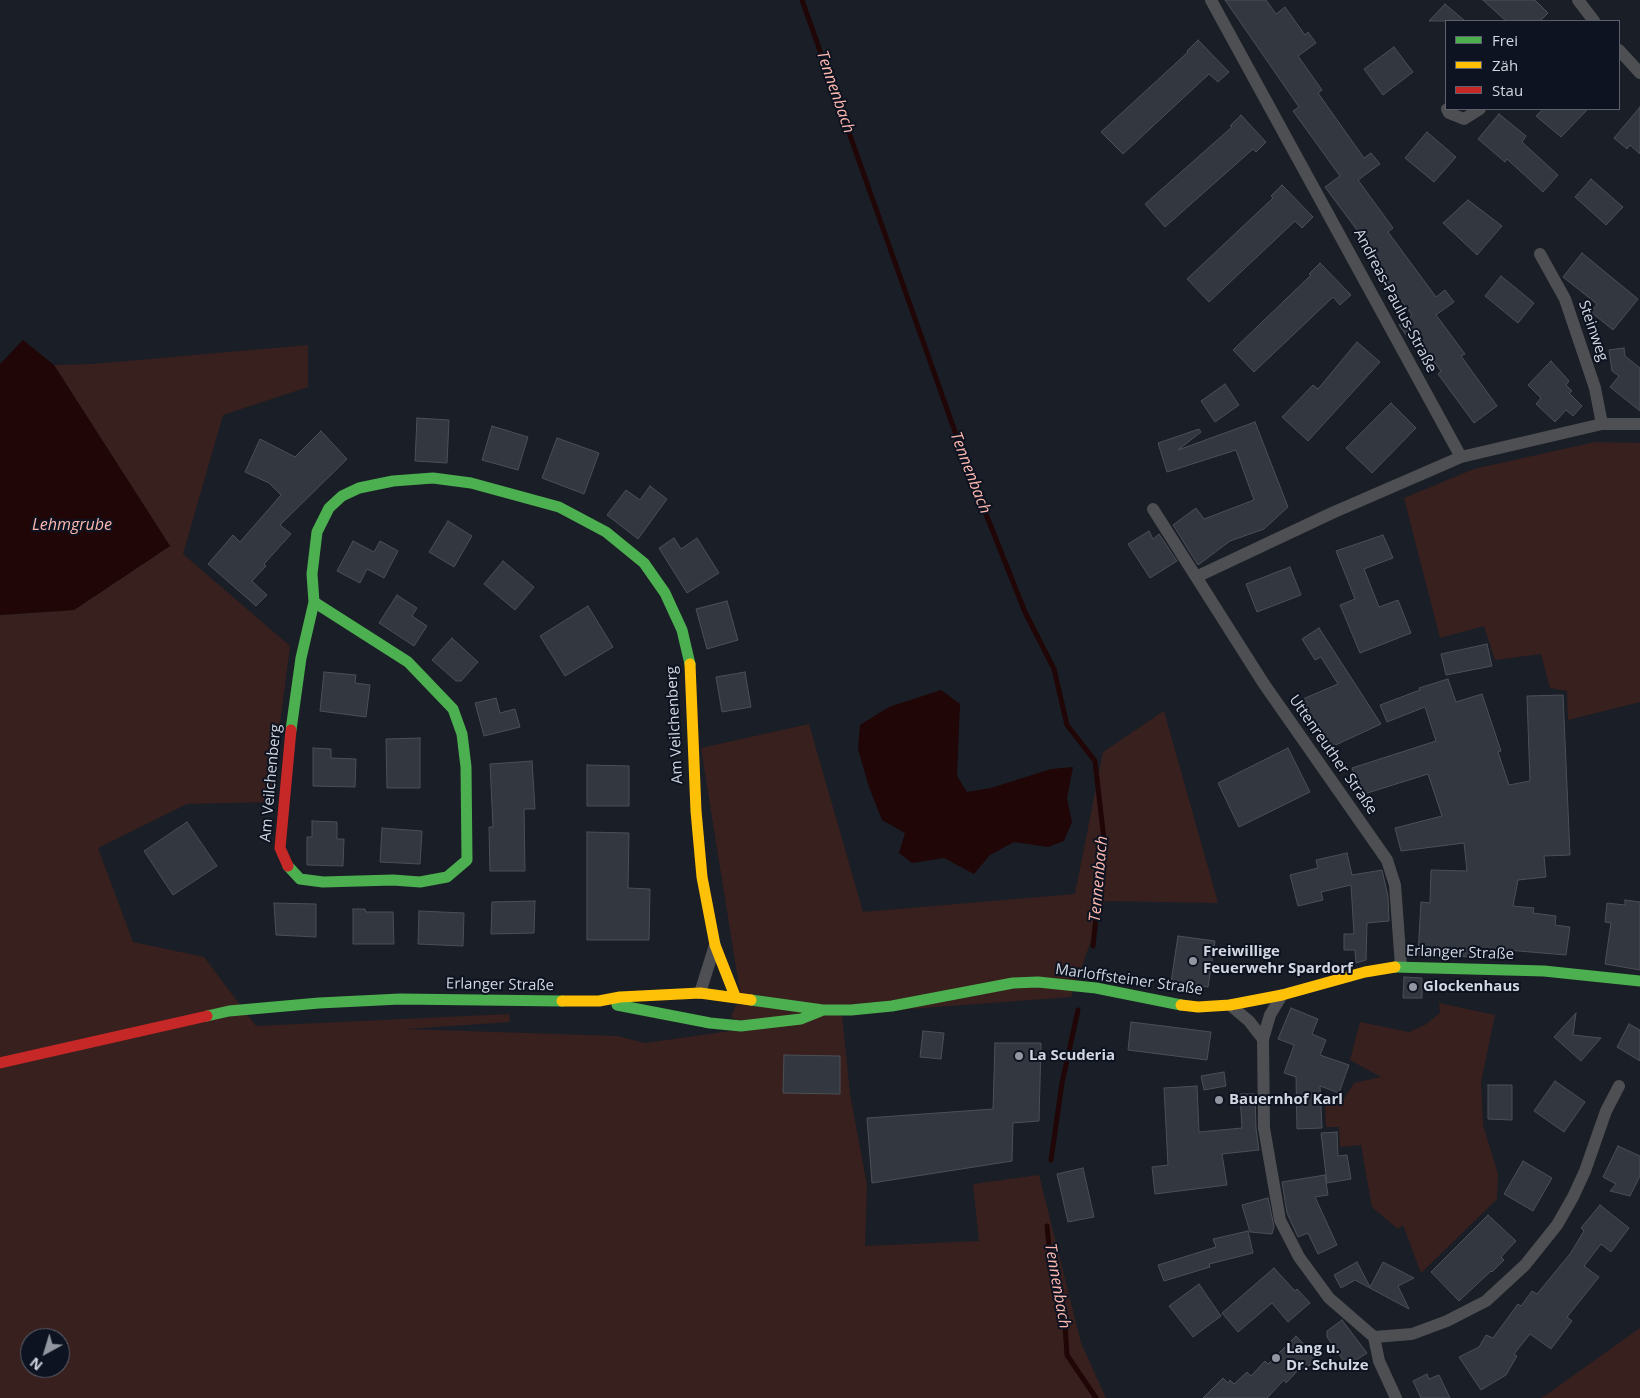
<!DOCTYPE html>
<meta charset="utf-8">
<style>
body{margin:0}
#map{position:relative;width:1640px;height:1398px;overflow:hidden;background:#1a1e26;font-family:"Open Sans",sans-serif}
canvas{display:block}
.legend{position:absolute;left:1445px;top:20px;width:175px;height:90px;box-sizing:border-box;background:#0d1320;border:1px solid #5c616d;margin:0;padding:6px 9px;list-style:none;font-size:15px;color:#d2d7e1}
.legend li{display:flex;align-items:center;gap:10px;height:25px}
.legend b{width:25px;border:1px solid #5c616d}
.north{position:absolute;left:20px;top:1328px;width:50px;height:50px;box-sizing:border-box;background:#0d1320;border:1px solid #5c616d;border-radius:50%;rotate:219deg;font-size:14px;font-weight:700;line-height:20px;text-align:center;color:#d2d7e1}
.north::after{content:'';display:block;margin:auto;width:18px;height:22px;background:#9296a0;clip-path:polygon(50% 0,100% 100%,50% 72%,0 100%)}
</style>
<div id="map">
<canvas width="1640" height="1398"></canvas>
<ul class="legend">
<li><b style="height:6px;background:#4caf50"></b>Frei</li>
<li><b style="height:6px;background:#ffc107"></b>Zäh</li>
<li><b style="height:6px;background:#c62828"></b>Stau</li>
</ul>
<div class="north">N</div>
</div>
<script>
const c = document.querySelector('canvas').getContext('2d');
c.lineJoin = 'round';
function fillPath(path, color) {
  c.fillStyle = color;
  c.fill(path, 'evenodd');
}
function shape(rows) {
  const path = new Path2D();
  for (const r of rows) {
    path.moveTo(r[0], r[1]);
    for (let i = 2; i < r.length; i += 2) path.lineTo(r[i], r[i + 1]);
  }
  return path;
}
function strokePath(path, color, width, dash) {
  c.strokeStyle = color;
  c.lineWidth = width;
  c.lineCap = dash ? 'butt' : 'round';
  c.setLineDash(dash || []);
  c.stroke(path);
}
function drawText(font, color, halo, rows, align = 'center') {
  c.font = font + ' "Open Sans",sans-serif';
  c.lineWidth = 4;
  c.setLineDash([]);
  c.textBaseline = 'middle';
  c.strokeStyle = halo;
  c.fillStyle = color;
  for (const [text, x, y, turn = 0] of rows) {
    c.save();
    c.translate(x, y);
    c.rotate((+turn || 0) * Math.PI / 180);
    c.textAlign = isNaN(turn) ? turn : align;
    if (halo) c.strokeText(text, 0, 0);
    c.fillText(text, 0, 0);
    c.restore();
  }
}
const green = shape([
 [308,345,308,387,223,415,183,554,290,646,270,802,187,804,98,848,133,942,204,957,256,1026,509,1014,510,1022,405,1029,617,1036,645,1043,745,1029,731,1016,736,1005,742,1005,701,748,809,724,863,912,1075,894,1103,752,1164,711,1218,903,1105,901,1071,997,842,1014,850,1094,867,1185,865,1246,979,1241,973,1184,1039,1175,1081,1343,1106,1398,0,1398,0,615,74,610,170,546,54,365,93,364],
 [30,1338,60,1338,60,1368,30,1368],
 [1595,442,1640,443,1640,702,1568,720,1567,691,1550,688,1541,654,1495,660,1484,626,1440,638,1404,498,1474,469],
 [1439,1003,1495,1015,1481,1082,1483,1125,1498,1174,1497,1199,1421,1273,1403,1225,1398,1229,1372,1207,1361,1145,1340,1147,1339,1127,1326,1127,1325,1099,1342,1102,1354,1083,1381,1077,1350,1060,1360,1022,1409,1032,1425,1025,1440,1013],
 [1640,1328,1640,1398,1541,1398,1546,1395]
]);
const water = shape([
 [23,340,54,365,170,546,74,610,0,615,0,364],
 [941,690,960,704,957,776,967,792,991,788,1051,769,1073,767,1067,798,1072,822,1064,841,1048,847,1014,842,990,855,974,874,944,858,912,863,899,853,905,833,882,820,869,787,858,749,860,725,889,707]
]);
const stream = shape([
 [802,0,970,474,1025,612,1054,669,1067,725,1095,761,1104,840,1093,946],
 [1051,1160,1062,1083,1078,1010],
 [1047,1226,1050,1256,1064,1310,1067,1355,1096,1398]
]);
const building = shape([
 [1225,0,1266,0,1276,14,1285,7,1305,35,1308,32,1316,43,1298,56,1322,90,1318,93,1364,158,1371,153,1380,164,1358,180,1393,228,1388,232,1436,297,1445,290,1454,302,1436,315,1465,354,1461,356,1497,406,1474,423,1438,374,1441,371,1412,332,1407,336,1399,325,1412,315,1364,250,1369,246,1325,187,1340,176,1293,111,1299,107,1225,0],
 [1483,0,1535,0,1548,13,1540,21,1506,21,1483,0],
 [1445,4,1465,21,1429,21,1445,4],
 [1198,40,1229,72,1218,82,1209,74,1123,154,1101,132,1188,52,1187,51,1198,40],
 [1394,47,1413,72,1383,95,1364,69,1394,47],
 [1640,107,1640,154,1630,145,1627,149,1614,138,1640,107],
 [1543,109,1588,109,1561,137,1536,116,1543,109],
 [1499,114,1526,136,1522,142,1558,175,1543,192,1507,159,1505,162,1478,139,1499,114],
 [1241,115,1266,142,1256,152,1253,149,1165,227,1145,204,1232,127,1230,126,1241,115],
 [1427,132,1456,157,1434,182,1405,158,1427,132],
 [1591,179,1623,207,1606,225,1575,197,1591,179],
 [1282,185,1313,217,1302,228,1295,221,1209,302,1187,279,1273,198,1271,196,1282,185],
 [1468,200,1502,226,1477,255,1443,223,1468,200],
 [1582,253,1638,299,1613,330,1591,312,1597,304,1563,277,1582,253],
 [1320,263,1351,295,1340,305,1333,297,1254,372,1233,350,1311,275,1309,274,1320,263],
 [1501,276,1534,303,1518,323,1485,296,1501,276],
 [1357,342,1380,362,1308,441,1282,417,1313,385,1318,389,1357,342],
 [1624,348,1625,356,1640,368,1640,411,1610,387,1619,376,1612,371,1609,350,1624,348],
 [1551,361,1569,381,1566,385,1572,391,1569,393,1582,406,1573,416,1566,410,1555,422,1536,404,1541,398,1528,385,1551,361],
 [1225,384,1239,405,1215,422,1201,401,1225,384],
 [1391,403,1416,428,1372,473,1346,448,1391,403],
 [417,418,449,420,447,463,415,461,417,418],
 [1255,422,1288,507,1264,529,1230,541,1198,565,1173,525,1196,508,1204,519,1254,500,1236,450,1167,472,1158,443,1199,429,1201,432,1178,450,1255,422],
 [492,426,528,437,518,470,482,460,492,426],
 [321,431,347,459,280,525,291,534,264,564,266,566,252,581,267,595,256,606,208,564,233,535,240,542,281,495,269,483,245,472,260,439,295,457,321,431],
 [557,438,599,453,584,494,542,478,557,438],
 [650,486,667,499,638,539,607,515,626,490,640,500,650,486],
 [448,521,472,536,454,567,429,552,448,521],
 [1149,531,1153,539,1159,534,1177,561,1150,578,1128,544,1149,531],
 [1383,535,1393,558,1364,569,1379,607,1398,600,1411,633,1360,653,1340,605,1355,599,1336,551,1383,535],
 [674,538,681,549,697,538,719,573,687,593,659,548,674,538],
 [353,541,374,552,380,541,398,551,384,578,367,569,360,583,337,571,353,541],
 [503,561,534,587,515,610,484,584,503,561],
 [1290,567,1301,595,1257,612,1246,584,1290,567],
 [397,595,417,608,412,616,427,626,414,646,379,623,397,595],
 [727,601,738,640,707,649,696,609,727,601],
 [588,606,613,647,565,676,540,636,588,606],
 [1319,628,1381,724,1329,748,1319,724,1314,726,1303,699,1338,684,1321,657,1315,660,1302,639,1319,628],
 [452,638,478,662,461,681,456,681,432,660,452,638],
 [1487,644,1492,666,1446,675,1441,654,1487,644],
 [324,672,356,675,355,683,370,685,366,717,320,711,324,672],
 [745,672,751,707,722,712,716,677,745,672],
 [1448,679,1456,702,1482,694,1501,751,1498,752,1509,785,1530,781,1527,696,1563,695,1570,855,1544,856,1546,877,1518,880,1513,906,1534,908,1533,913,1556,916,1555,925,1570,927,1566,955,1507,950,1507,958,1418,955,1421,902,1430,903,1431,870,1467,871,1464,843,1401,851,1395,828,1442,816,1428,774,1361,795,1352,768,1436,741,1425,707,1387,722,1380,705,1420,690,1419,688,1448,679],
 [496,698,500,713,515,709,520,727,484,736,475,703,496,698],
 [420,738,420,788,387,788,386,739,420,738],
 [313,748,331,749,331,758,356,759,355,787,313,786,313,748],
 [1288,748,1310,792,1239,827,1218,783,1288,748],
 [532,761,535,809,524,809,525,871,490,871,489,827,493,827,490,764,532,761],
 [587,765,629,766,629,806,587,806,587,765],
 [312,821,337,822,337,839,344,839,343,866,307,865,307,837,312,837,312,821],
 [187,822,217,866,173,895,144,851,187,822],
 [382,828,422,831,420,864,380,862,382,828],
 [587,832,629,833,628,888,650,889,649,940,587,940,587,832],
 [1347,853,1352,875,1382,870,1388,896,1389,921,1367,923,1366,960,1356,963,1355,950,1344,950,1344,934,1354,934,1351,885,1321,892,1323,900,1298,906,1290,875,1318,868,1316,860,1347,853],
 [1625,900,1640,902,1640,970,1605,964,1611,923,1605,922,1607,903,1625,905,1625,900],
 [535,901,534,933,491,934,492,902,535,901],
 [274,903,316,904,316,937,276,935,274,903],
 [353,909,365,909,366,912,393,912,394,944,353,944,353,909],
 [419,911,464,913,463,946,418,944,419,911],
 [1178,936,1215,941,1208,987,1171,982,1178,936],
 [1404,977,1422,978,1422,998,1403,998,1404,977],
 [1291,1008,1318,1019,1312,1034,1326,1040,1320,1055,1349,1065,1339,1093,1320,1086,1322,1128,1297,1129,1296,1077,1284,1073,1294,1045,1278,1039,1291,1008],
 [1576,1013,1573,1035,1601,1038,1581,1061,1554,1037,1576,1013],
 [1131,1022,1211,1032,1207,1060,1128,1050,1131,1022],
 [1629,1024,1640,1030,1640,1061,1617,1047,1629,1024],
 [923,1031,944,1033,941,1059,920,1057,923,1031],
 [995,1043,1041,1043,1039,1121,1013,1123,1012,1161,872,1183,867,1118,993,1109,995,1043],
 [784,1055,840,1056,840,1094,783,1093,784,1055],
 [1224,1072,1226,1086,1204,1090,1201,1076,1224,1072],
 [1555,1081,1585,1102,1564,1132,1534,1111,1555,1081],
 [1488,1085,1512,1085,1512,1120,1488,1119,1488,1085],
 [1197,1086,1199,1132,1242,1128,1240,1094,1255,1094,1256,1128,1259,1150,1222,1154,1227,1185,1155,1194,1152,1167,1168,1165,1164,1088,1197,1086],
 [1337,1132,1338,1156,1347,1155,1351,1179,1327,1183,1321,1133,1337,1132],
 [1618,1146,1640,1156,1640,1176,1630,1196,1610,1191,1616,1184,1603,1177,1618,1146],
 [1523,1161,1552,1178,1533,1211,1504,1194,1523,1161],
 [1083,1168,1094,1217,1068,1222,1057,1174,1083,1168],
 [1325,1175,1328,1195,1315,1197,1337,1245,1318,1254,1308,1233,1298,1237,1287,1213,1282,1182,1325,1175],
 [1268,1198,1274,1226,1272,1234,1250,1232,1242,1205,1268,1198],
 [1600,1205,1629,1228,1611,1252,1601,1244,1584,1266,1599,1277,1567,1317,1572,1321,1551,1349,1530,1334,1514,1354,1517,1356,1506,1375,1481,1390,1459,1357,1479,1347,1486,1335,1493,1338,1518,1304,1521,1306,1532,1291,1537,1294,1570,1254,1584,1231,1581,1228,1600,1205],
 [1488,1215,1516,1241,1501,1257,1504,1260,1492,1272,1491,1271,1459,1301,1431,1272,1488,1215],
 [1248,1231,1253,1253,1209,1264,1210,1267,1164,1281,1158,1265,1216,1247,1213,1239,1248,1231],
 [1357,1262,1370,1287,1383,1262,1414,1278,1398,1286,1409,1309,1355,1280,1341,1288,1334,1275,1357,1262],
 [1274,1268,1295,1291,1297,1289,1310,1303,1288,1322,1272,1303,1238,1332,1222,1313,1274,1268],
 [1199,1284,1221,1316,1193,1337,1169,1306,1199,1284],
 [1342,1320,1367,1353,1347,1366,1327,1337,1327,1331,1342,1320],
 [1296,1336,1317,1358,1305,1370,1301,1367,1286,1383,1284,1380,1267,1398,1203,1398,1223,1378,1228,1383,1230,1380,1234,1384,1247,1372,1251,1376,1265,1361,1268,1364,1296,1336],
 [1427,1374,1429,1379,1439,1375,1450,1398,1421,1398,1413,1381,1427,1374]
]);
const street = shape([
 [1211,0,1461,457],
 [1578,0,1594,21],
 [1619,50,1640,73],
 [1447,109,1449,113,1464,119,1480,109],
 [1540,254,1565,299,1595,388,1602,424],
 [1153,509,1264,684,1387,860,1395,885,1401,966],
 [1196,577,1332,513,1461,457,1602,424,1640,424],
 [700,993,715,945],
 [1282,995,1270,1015,1263,1039,1264,1128,1280,1220,1299,1257,1329,1298,1374,1337,1379,1361,1396,1398],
 [1230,1005,1249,1021,1263,1039],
 [1374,1337,1412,1334,1447,1321,1486,1301,1525,1265,1557,1225,1573,1197,1585,1171,1606,1111,1619,1086]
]);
const fast = shape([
 [291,730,301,658,314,602,312,574,317,532,329,508,342,496,359,488,393,481,433,478,471,483,559,507,606,532,644,563,665,593,682,630,690,664],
 [288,866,300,879,323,882,393,880,420,882,447,877,467,860,466,767,462,734,453,709,408,662,314,602],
 [1395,967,1544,971,1640,981],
 [751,1000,823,1010,851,1010,892,1006,1013,983,1038,982,1096,988,1181,1005],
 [617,1005,710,1023,741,1026,801,1019,821,1011],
 [207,1016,229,1011,319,1003,400,999,562,1001]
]);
const slow = shape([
 [690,664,696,811,702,877,715,945,735,996],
 [562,1001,599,1001,620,997,700,993,751,1000],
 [1181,1005,1198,1007,1230,1005,1282,995,1365,972,1395,967]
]);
const jam = shape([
 [288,866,280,848,291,730],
 [0,1063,207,1016]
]);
const markers = [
 [1193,961,5,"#9296a0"],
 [1413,987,5,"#9296a0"],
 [1019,1056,5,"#9296a0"],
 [1219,1100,5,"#9296a0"],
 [1276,1358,5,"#9296a0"]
];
const streetNames = [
 ["Andreas-Paulus-Straße",1395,301,62],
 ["Steinweg",1593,331,71],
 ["Am Veilchenberg",675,725,-93],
 ["Uttenreuther Straße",1333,755,55],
 ["Am Veilchenberg",271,783,-85],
 ["Erlanger Straße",1460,953,2],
 ["Marloffsteiner Straße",1129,980,8],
 ["Erlanger Straße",500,985,1]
];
const poiNames = [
 ["Freiwillige",1203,952],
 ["Feuerwehr Spardorf",1203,969],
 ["Glockenhaus",1423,987],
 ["La Scuderia",1029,1056],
 ["Bauernhof Karl",1229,1100],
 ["Lang u.",1286,1349],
 ["Dr. Schulze",1286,1366]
];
const waterNames = [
 ["Tennenbach",835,92,71],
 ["Tennenbach",970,473,69],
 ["Lehmgrube",72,525],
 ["Tennenbach",1099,879,-85],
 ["Tennenbach",1057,1286,80]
];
fillPath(green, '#38201e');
fillPath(water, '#200606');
strokePath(stream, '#200606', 5);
fillPath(building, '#333740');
strokePath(building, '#4c4f56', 1);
strokePath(street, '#4d4f52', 12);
strokePath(fast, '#4caf50', 11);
strokePath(slow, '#ffc107', 11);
strokePath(jam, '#c62828', 11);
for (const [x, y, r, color] of markers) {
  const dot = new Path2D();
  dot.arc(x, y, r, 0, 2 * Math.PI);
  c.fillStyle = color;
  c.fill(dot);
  strokePath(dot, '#0d1320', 2);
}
drawText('15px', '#d2d7e1', '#0d1320', streetNames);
drawText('bold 15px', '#d2d7e1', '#0d1320', poiNames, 'left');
drawText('italic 16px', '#feb8ae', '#0d1320', waterNames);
</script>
